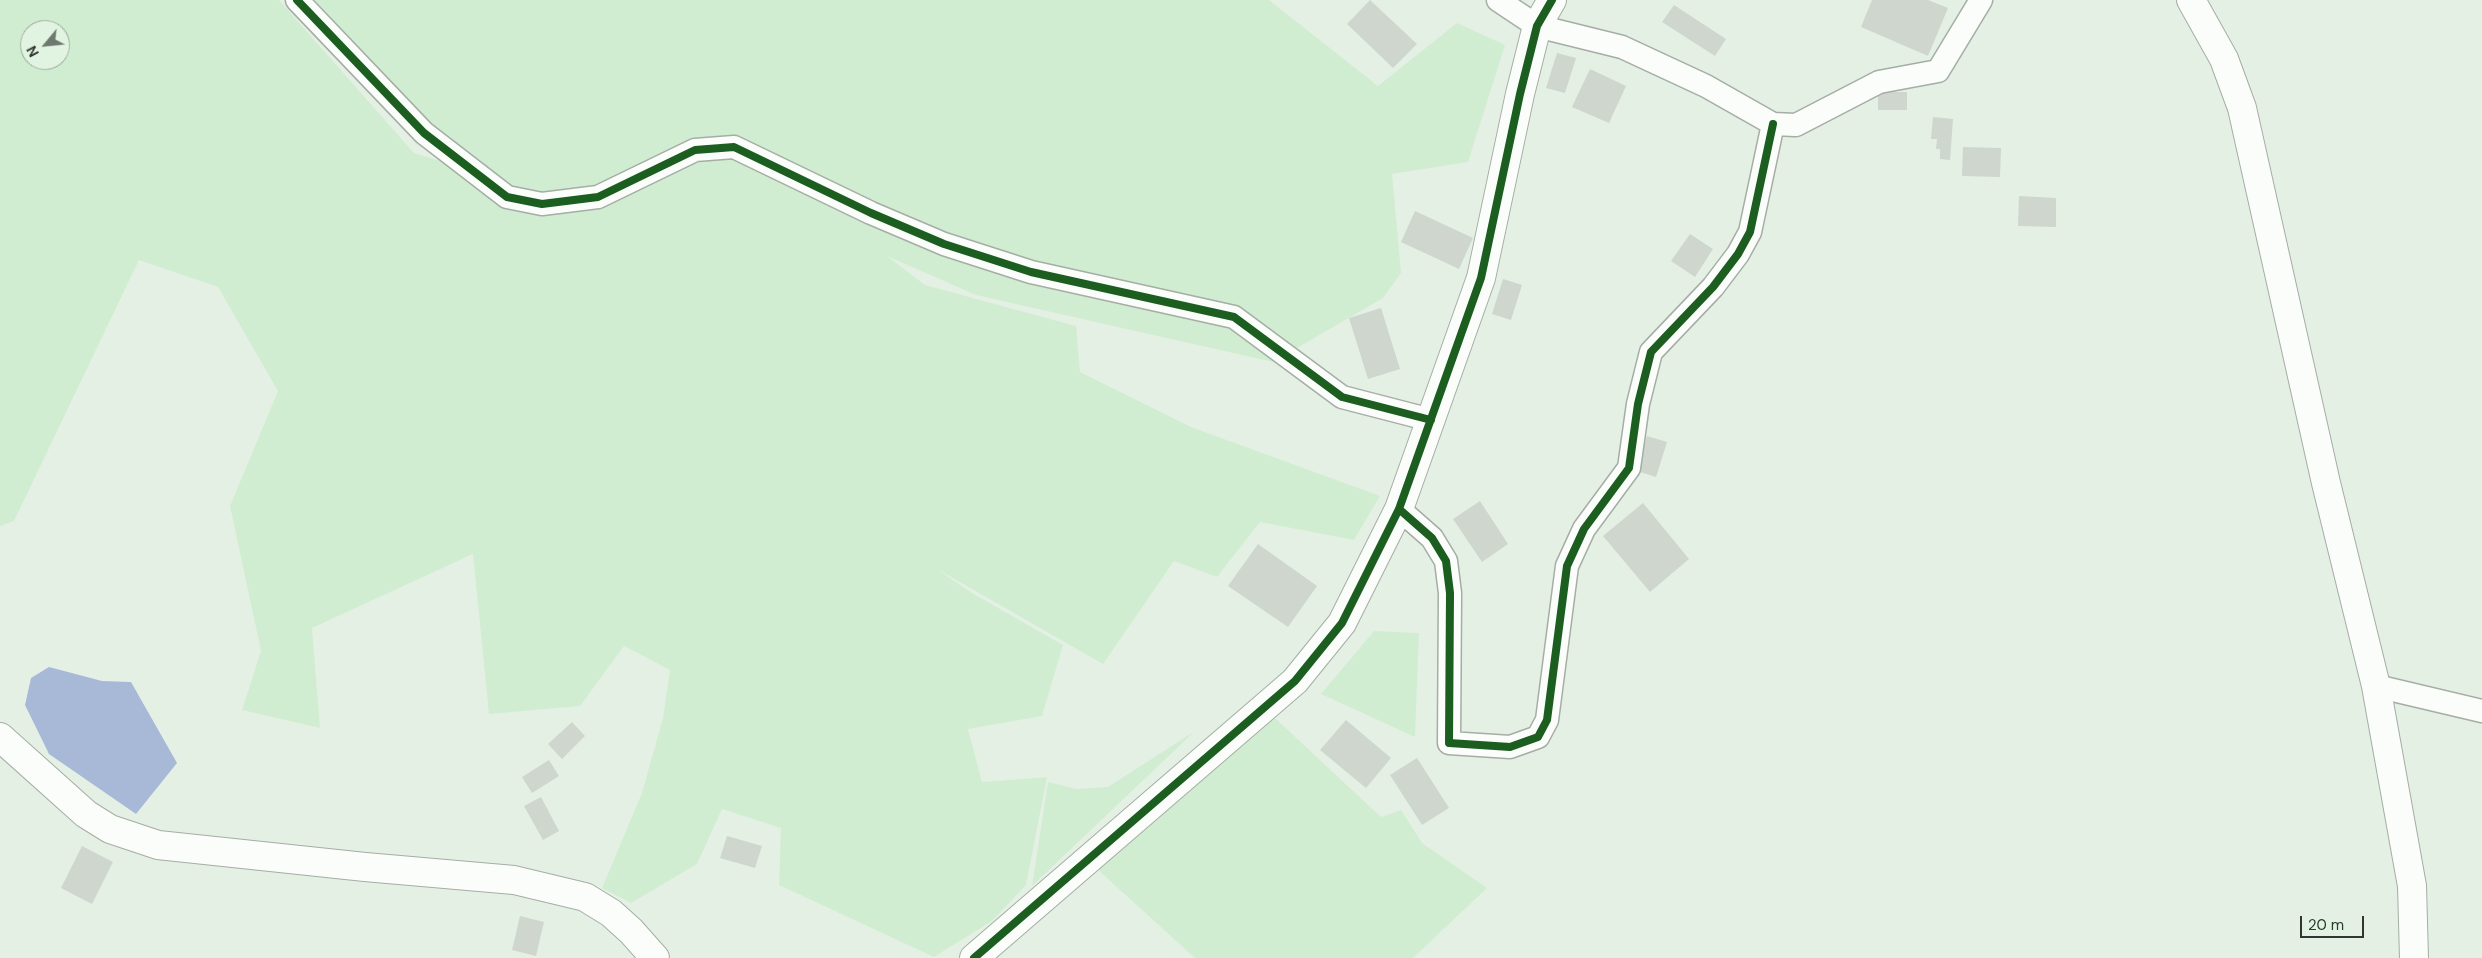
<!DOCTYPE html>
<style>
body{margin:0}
#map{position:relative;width:2482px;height:958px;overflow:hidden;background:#e5f0e5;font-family:"DM Sans",sans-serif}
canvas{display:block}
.north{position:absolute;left:20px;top:20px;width:50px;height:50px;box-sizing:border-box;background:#e1f4e1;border:1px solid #9aa89a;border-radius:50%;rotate:242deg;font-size:14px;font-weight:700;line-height:20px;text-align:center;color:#303730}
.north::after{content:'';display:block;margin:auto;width:18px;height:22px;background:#6f786f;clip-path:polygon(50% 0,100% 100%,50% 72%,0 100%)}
.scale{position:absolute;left:2300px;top:916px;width:64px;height:22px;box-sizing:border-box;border:2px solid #303730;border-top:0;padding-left:6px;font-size:15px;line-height:18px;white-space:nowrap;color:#303730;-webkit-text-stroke:4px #e1f4e1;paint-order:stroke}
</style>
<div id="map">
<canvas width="2482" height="958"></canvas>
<div class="north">N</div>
<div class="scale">20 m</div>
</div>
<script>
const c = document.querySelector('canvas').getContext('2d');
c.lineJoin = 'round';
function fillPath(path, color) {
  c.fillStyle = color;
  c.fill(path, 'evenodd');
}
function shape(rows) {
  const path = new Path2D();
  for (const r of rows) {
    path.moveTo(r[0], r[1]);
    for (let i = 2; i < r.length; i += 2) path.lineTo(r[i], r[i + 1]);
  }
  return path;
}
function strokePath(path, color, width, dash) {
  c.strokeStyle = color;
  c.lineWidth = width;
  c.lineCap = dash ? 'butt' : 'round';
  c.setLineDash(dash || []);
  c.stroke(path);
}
const green = shape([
 [0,0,279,0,414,153,457,166,314,0,1269,0,1378,86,1457,23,1505,45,1468,162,1392,174,1401,273,1383,298,1273,362,976,295,887,256,925,285,1076,326,1080,372,1191,427,1380,496,1354,540,1260,522,1217,577,1174,561,1103,664,937,569,972,593,1063,645,1042,716,968,729,982,782,1047,777,1026,885,992,921,934,957,779,885,781,828,722,809,697,864,631,903,602,888,642,793,663,718,670,670,624,646,580,706,489,714,473,554,312,628,320,728,242,710,261,651,230,506,278,391,218,287,139,260,14,521,0,526],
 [30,30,60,30,60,60,30,60],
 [1374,631,1419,633,1415,737,1321,694],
 [1275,718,1381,817,1401,810,1422,843,1487,888,1413,958,1195,958,1097,869],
 [1195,731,1032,886,1048,782,1076,789,1108,787]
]);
const water = shape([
 [49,667,102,681,131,682,177,763,136,814,49,754,25,705,31,678]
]);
const building = shape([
 [1370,0,1417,44,1393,68,1347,24],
 [1872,0,1928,0,1948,8,1928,56,1861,27],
 [1674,5,1726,39,1715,56,1662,22],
 [1557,53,1576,58,1565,93,1546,88],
 [1590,69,1626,86,1609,123,1572,107],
 [1878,92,1907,92,1907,110,1878,110],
 [1933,117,1953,119,1950,160,1940,159,1940,149,1936,149,1937,139,1931,139],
 [1963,147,2001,148,2000,177,1962,176],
 [2019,196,2056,198,2056,227,2018,226],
 [1415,211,1473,238,1459,269,1401,242],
 [1690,234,1713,249,1695,277,1671,261],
 [1503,279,1522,285,1511,320,1492,314],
 [1381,308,1400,369,1368,379,1349,318],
 [1647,436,1667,442,1656,477,1637,471],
 [1480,501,1508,544,1482,562,1453,519],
 [1643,503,1689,559,1650,592,1603,536],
 [1258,544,1317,586,1288,627,1228,586],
 [1346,720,1391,758,1366,788,1320,750],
 [572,722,585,736,562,759,548,744],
 [1417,758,1449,808,1422,825,1390,775],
 [549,760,559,776,532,793,522,777],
 [541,797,559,831,543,840,524,806],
 [727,836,762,846,755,868,720,858],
 [82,846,113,862,92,904,61,888],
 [520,916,544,922,536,956,512,950]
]);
const street = shape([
 [297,0,424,133,507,197,542,204,598,197,695,150,734,147,871,213,944,244,1031,272,1234,317,1342,397,1431,420],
 [1498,0,1537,26,1622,47,1706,86,1773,124,1796,125,1879,82,1938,71,1981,0],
 [1399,509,1432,538,1446,561,1450,593,1449,743,1510,747,1538,737,1547,720,1567,566,1584,529,1629,468,1638,404,1651,352,1713,287,1738,254,1750,232,1773,124],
 [2376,686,2482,711]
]);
const secondary = shape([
 [2191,0,2224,59,2242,108,2326,483,2376,686,2412,886,2414,958],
 [0,737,86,814,110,829,158,845,365,867,514,880,585,897,611,913,631,931,655,958],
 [974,958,1295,681,1342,623,1399,509,1481,278,1520,94,1537,26,1552,0]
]);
const cycleway = shape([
 [297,0,424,133,507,197,542,204,598,197,695,150,734,147,871,213,944,244,1031,272,1234,317,1342,397,1431,420],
 [1399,509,1432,538,1446,561,1450,593,1449,743,1510,747,1538,737,1547,720,1567,566,1584,529,1629,468,1638,404,1651,352,1713,287,1738,254,1750,232,1773,124],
 [974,958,1295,681,1342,623,1399,509,1481,278,1520,94,1537,26,1552,0]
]);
fillPath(green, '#d1edd1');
fillPath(water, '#a7b9d7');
fillPath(building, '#ced6ce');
strokePath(street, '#a5ada5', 25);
strokePath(secondary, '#a5ada5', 30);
strokePath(street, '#fbfdfb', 22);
strokePath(secondary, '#fbfdfb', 28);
strokePath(cycleway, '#1b5e20', 8);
</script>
